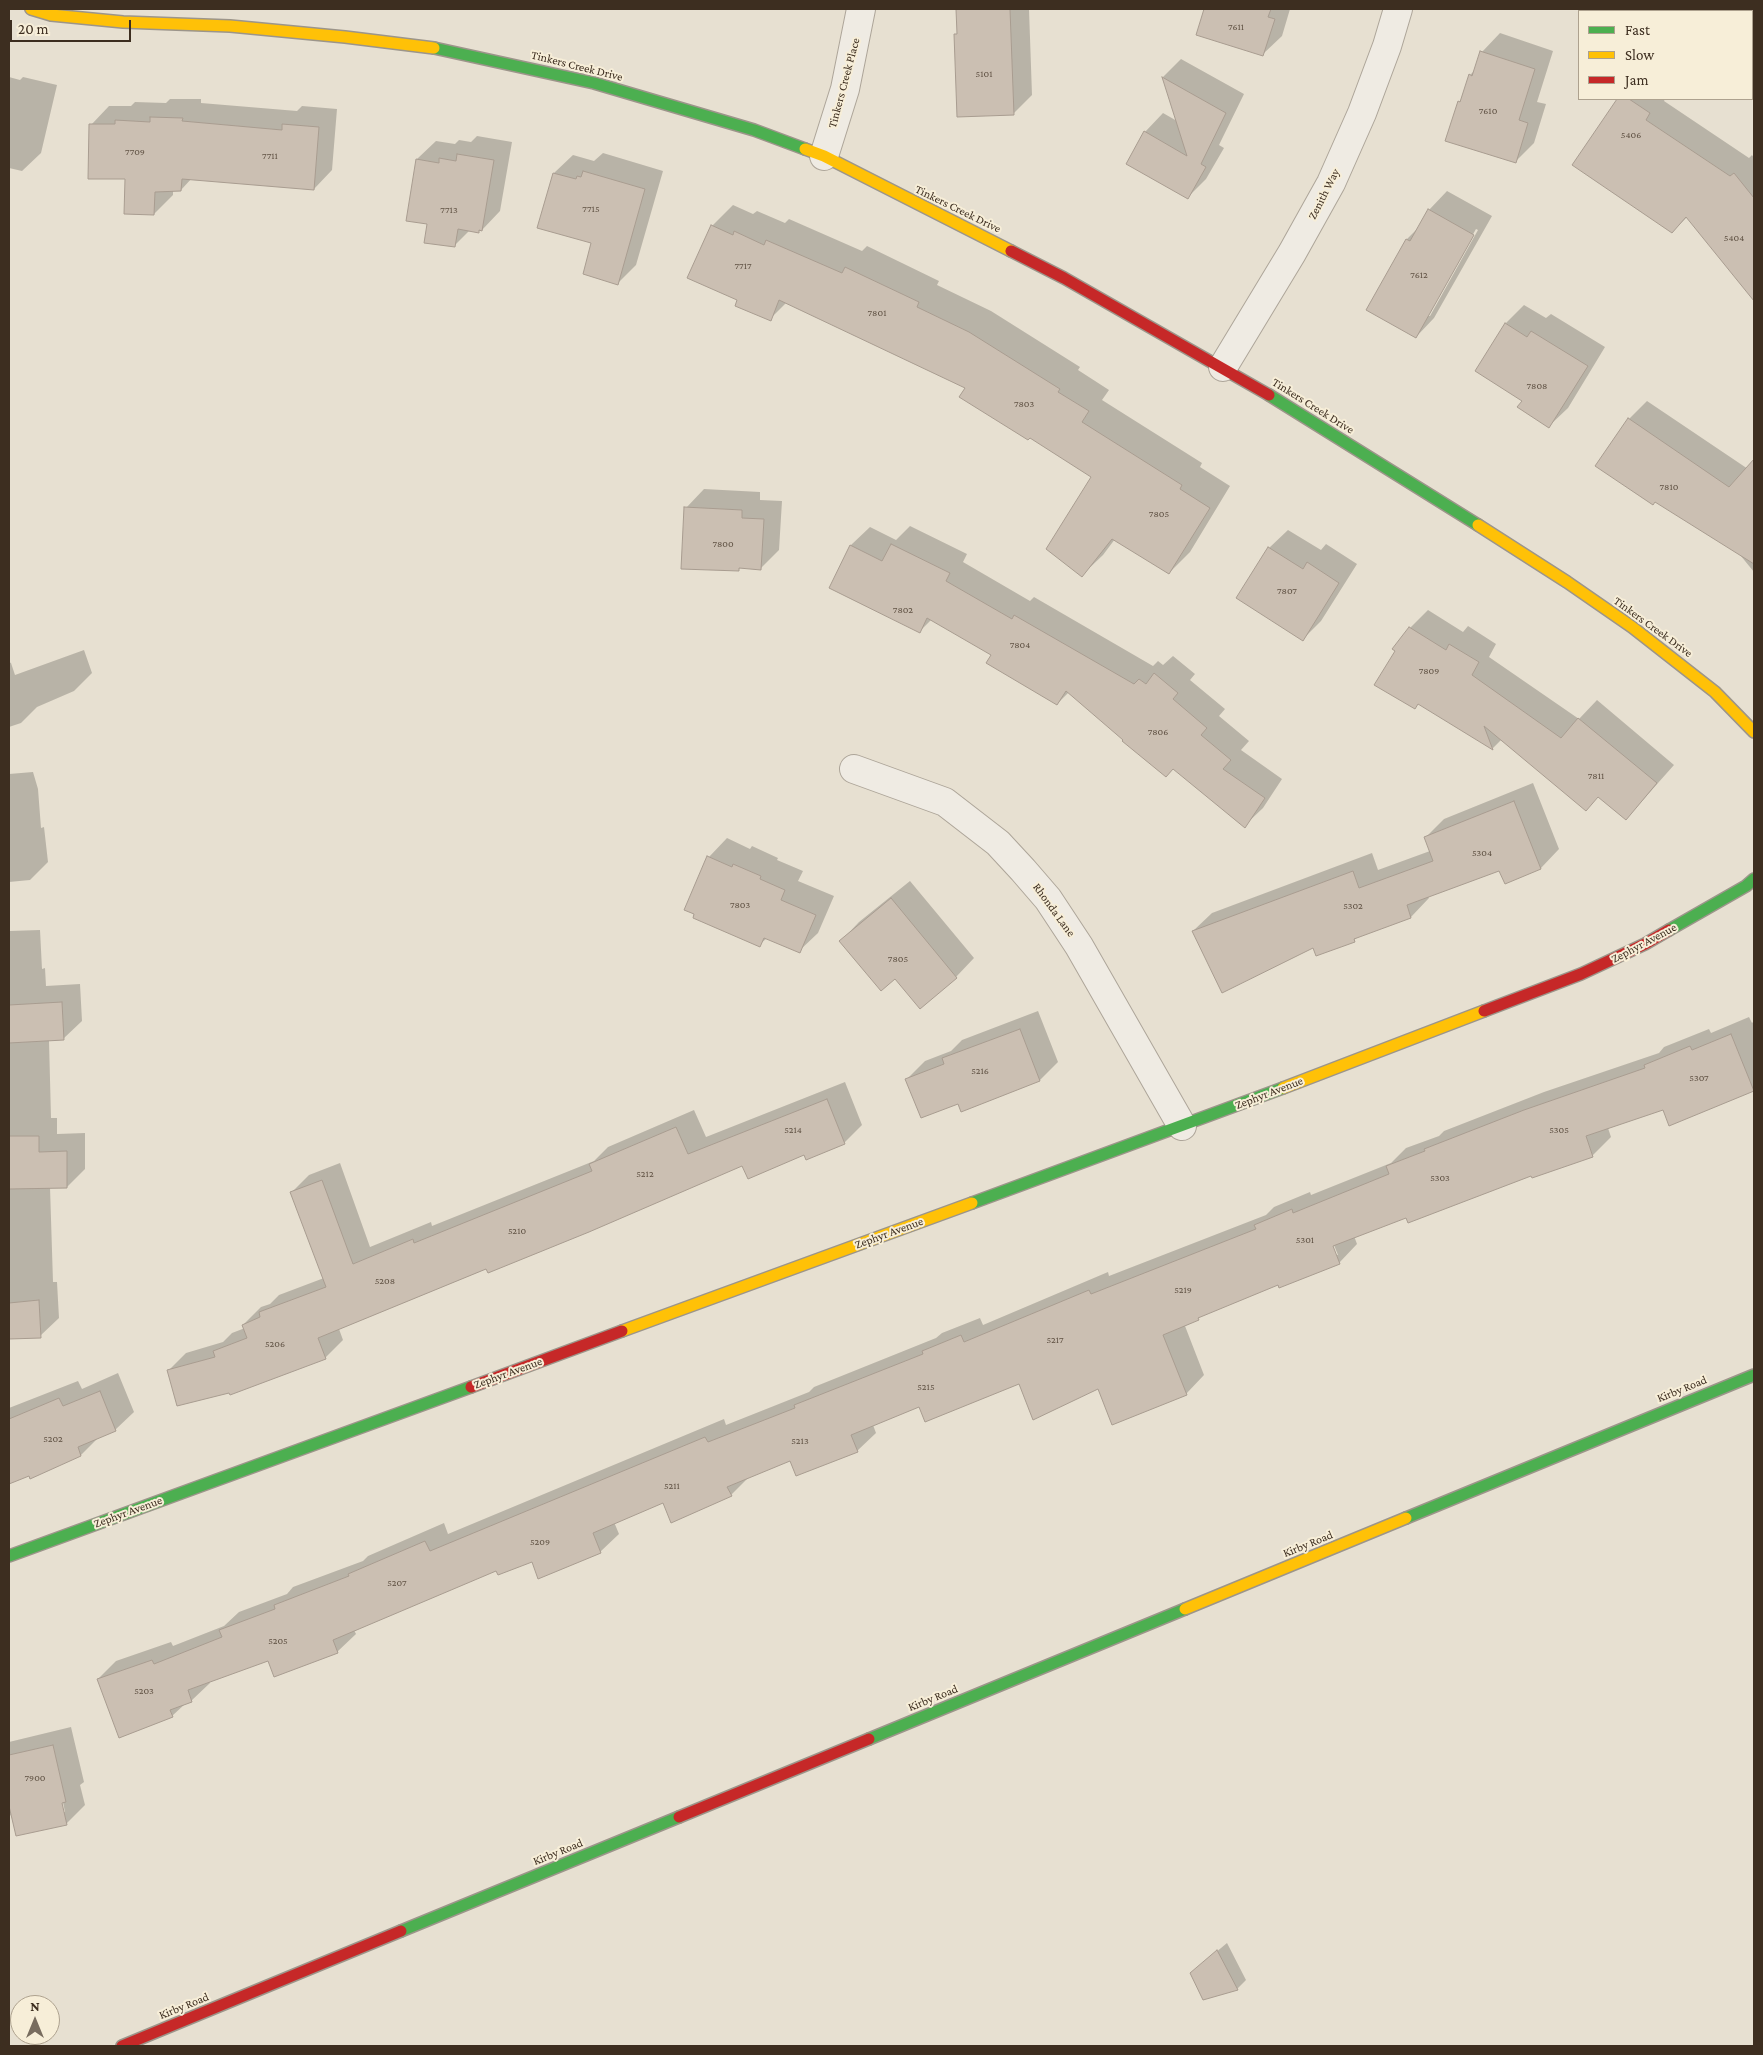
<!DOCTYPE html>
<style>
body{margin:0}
#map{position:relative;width:1763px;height:2055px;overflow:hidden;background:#e7e0d1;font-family:"Crimson Pro",serif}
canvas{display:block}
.frame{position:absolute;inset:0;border:10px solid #3d2e20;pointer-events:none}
.legend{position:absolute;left:1578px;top:10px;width:175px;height:90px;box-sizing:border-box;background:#f7eed8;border:1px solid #ada18e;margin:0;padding:6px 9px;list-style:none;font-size:15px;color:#3d2e20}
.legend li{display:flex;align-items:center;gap:10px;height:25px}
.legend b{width:25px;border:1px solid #ada18e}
.north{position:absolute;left:10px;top:1995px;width:50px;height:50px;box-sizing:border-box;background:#f7eed8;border:1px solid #ada18e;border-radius:50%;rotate:0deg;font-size:14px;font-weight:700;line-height:20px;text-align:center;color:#3d2e20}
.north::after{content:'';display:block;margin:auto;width:18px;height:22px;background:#786c5e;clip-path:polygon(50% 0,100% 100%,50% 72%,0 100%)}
.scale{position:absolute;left:10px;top:20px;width:121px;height:22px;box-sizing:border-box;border:2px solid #3d2e20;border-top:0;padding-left:6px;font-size:15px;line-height:18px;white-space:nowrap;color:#3d2e20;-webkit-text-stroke:4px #f7eed8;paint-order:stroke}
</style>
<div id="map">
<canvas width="1763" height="2055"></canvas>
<div class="frame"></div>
<ul class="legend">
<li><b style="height:6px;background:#4caf50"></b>Fast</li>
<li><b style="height:6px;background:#ffc107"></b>Slow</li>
<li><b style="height:6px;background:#c62828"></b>Jam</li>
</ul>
<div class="north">N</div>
<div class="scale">20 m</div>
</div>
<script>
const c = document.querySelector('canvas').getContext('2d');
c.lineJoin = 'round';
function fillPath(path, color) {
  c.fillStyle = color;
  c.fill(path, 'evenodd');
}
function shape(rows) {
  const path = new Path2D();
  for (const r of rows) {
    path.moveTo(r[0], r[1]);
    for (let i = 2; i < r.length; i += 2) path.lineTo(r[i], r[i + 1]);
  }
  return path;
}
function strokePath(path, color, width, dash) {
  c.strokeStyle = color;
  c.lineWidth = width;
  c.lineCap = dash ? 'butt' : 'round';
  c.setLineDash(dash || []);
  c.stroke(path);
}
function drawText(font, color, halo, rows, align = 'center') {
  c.font = font + ' "Crimson Pro",serif';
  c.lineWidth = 4;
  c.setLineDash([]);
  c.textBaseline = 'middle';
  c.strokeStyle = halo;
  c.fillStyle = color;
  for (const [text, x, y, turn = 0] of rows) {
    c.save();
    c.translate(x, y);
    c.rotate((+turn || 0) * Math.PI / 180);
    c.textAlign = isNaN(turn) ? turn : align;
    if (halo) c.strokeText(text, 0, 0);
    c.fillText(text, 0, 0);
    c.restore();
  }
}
const shadow = shape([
 [957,9,1029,9,1032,95,1013,114,956,35,958,33],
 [1206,9,1290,9,1282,36,1263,54,1198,34],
 [1500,33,1553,51,1537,102,1546,104,1534,143,1515,162,1459,102,1463,98,1470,75,1476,69,1482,52],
 [1181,59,1244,94,1219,145,1224,148,1206,179,1188,197,1145,132,1163,113,1177,121,1163,77],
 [9,77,20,80,23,77,57,85,41,153,22,171,9,168],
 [170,99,201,99,201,103,297,111,302,106,337,109,332,170,314,189,192,178,181,190,173,190,173,195,154,214,126,178,91,125,109,106,131,106,135,102,166,103],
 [1618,99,1665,99,1664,101,1749,158,1752,155,1754,158,1754,285,1748,291,1687,217,1672,232,1574,165],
 [477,136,512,142,500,211,482,230,479,231,470,230,454,246,428,223,408,220,417,159,436,141,455,144,459,140,471,142],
 [603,153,663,171,636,265,618,283,592,242,538,227,554,173,573,155,594,161],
 [1447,191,1492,216,1434,318,1416,337,1368,309,1407,239,1418,228,1429,210],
 [1476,229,1478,230,1430,316,1427,316],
 [733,205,753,214,757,211,785,223,789,219,862,251,867,246,939,281,937,285,991,311,1080,367,1078,370,1109,390,1102,400,1202,463,1200,467,1230,486,1190,552,1169,573,1115,539,1103,555,1081,576,1093,477,966,387,787,302,770,319,739,299,712,226],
 [1524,305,1546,318,1551,314,1605,347,1568,408,1549,426,1524,400,1506,323],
 [1647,401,1748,469,1754,463,1754,572,1629,419],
 [704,489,760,492,760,500,782,501,779,550,761,568,741,567,738,570,686,508],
 [910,526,967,554,963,562,1030,601,1034,597,1153,666,1158,661,1163,665,1173,656,1195,674,1190,680,1225,709,1219,716,1249,741,1241,750,1282,779,1263,808,1244,826,1174,768,1069,692,1057,704,992,655,932,619,920,631,831,587,851,545,870,527,896,540],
 [1288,530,1321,550,1326,544,1357,564,1321,621,1303,639,1269,548],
 [1428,610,1463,632,1468,626,1496,644,1489,657,1579,719,1597,700,1674,765,1626,819,1599,796,1502,739,1493,748,1419,703,1407,631],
 [84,650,92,673,74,691,37,707,21,723,9,727,9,662,11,663,15,675],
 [33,772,38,789,41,828,44,827,48,862,30,880,9,882,9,774],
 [1533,783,1559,849,1541,868,1505,882,1500,869,1428,896,1429,898,1411,917,1359,936,1354,940,1314,946,1193,931,1212,913,1372,853,1378,870,1430,851,1425,838,1444,819],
 [727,838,750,849,752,846,778,858,777,860,803,871,798,881,834,896,818,933,799,951,767,938,759,945,709,857],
 [910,881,974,958,956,977,895,977,841,941,859,922],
 [40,930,42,969,45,968,46,986,80,984,82,1021,63,1039,49,1040,51,1118,57,1118,57,1134,85,1133,85,1169,67,1187,50,1187,53,1282,57,1282,59,1318,40,1336,9,1337,9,931],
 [1038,1011,1058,1062,1040,1080,959,1102,907,1079,925,1061,951,1051,962,1040],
 [1749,1017,1752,1023,1754,1021,1754,1089,1670,1124,1663,1109,1608,1128,1611,1137,1592,1156,1407,1216,1354,1236,1357,1244,1339,1263,1279,1283,1203,1314,1198,1319,1185,1326,1204,1375,1186,1394,1020,1383,919,1405,873,1425,876,1433,857,1451,791,1459,749,1477,731,1495,663,1502,614,1522,619,1534,600,1552,532,1560,497,1569,354,1630,356,1634,337,1652,269,1659,209,1681,210,1683,191,1701,185,1704,172,1716,98,1679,116,1661,171,1642,173,1646,224,1626,239,1612,287,1594,293,1587,363,1561,368,1556,444,1523,448,1534,724,1419,726,1425,809,1392,814,1387,936,1338,942,1333,980,1318,983,1325,1108,1272,1109,1276,1266,1215,1274,1207,1310,1192,1311,1195,1391,1163,1406,1148,1439,1136,1444,1131,1544,1092,1659,1053,1664,1047,1709,1029,1711,1033],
 [1332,1240,1338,1255,1335,1255,1330,1241],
 [845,1082,862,1125,844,1143,805,1154,743,1164,339,1329,343,1340,325,1358,169,1370,186,1353,223,1342,232,1333,245,1328,243,1325,261,1307,270,1304,279,1295,324,1278,291,1193,309,1175,340,1163,370,1247,431,1222,432,1226,594,1161,608,1147,694,1110,706,1137],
 [118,1373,134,1412,115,1430,99,1437,81,1455,31,1477,30,1474,9,1482,9,1408,78,1381,82,1389],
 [71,1727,84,1782,80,1785,85,1805,66,1824,9,1815,9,1742],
 [59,1797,62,1797,65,1812,63,1812],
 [1227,1943,1246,1980,1237,1989,1191,1973]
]);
const building = shape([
 [956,9,1010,9,1014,115,957,117,954,34,957,34,956,9],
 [1204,9,1271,9,1268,17,1275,19,1263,56,1196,35,1204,9],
 [1480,51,1535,69,1519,120,1528,123,1516,163,1445,141,1458,101,1460,102,1469,74,1472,76,1480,51],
 [1162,77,1226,113,1201,164,1206,167,1188,199,1126,164,1144,131,1187,156,1162,77],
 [1617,99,1629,99,1650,113,1646,120,1730,176,1734,173,1754,198,1754,301,1686,217,1672,233,1572,165,1617,99],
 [150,117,183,118,182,121,282,130,282,124,319,127,314,190,182,179,181,191,155,192,154,215,124,214,125,179,88,179,89,124,115,124,115,120,150,122,150,117],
 [457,154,494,160,482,231,479,230,479,233,458,229,455,247,424,243,427,224,406,221,416,159,439,163,439,158,456,161,457,154],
 [583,171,645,189,618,285,583,274,591,243,537,228,553,173,576,179,577,176,581,177,583,171],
 [1428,209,1474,235,1416,338,1366,310,1406,239,1410,241,1428,209],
 [711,225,733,235,734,231,764,245,766,240,842,273,845,267,919,302,917,307,969,332,1060,389,1058,392,1089,411,1082,422,1182,485,1180,489,1210,508,1169,574,1112,539,1082,577,1046,549,1091,477,1030,438,1028,440,959,397,965,388,779,300,771,321,735,306,737,300,687,278,711,225],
 [1505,323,1527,337,1531,331,1588,366,1549,428,1517,407,1522,401,1475,371,1505,323],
 [1628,418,1729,487,1754,459,1754,564,1655,502,1653,505,1595,466,1628,418],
 [684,507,742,510,742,518,764,519,761,570,739,568,739,571,681,569,684,507],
 [891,544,950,573,946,581,1012,619,1014,615,1134,684,1139,679,1146,684,1154,673,1178,693,1173,699,1207,728,1201,735,1231,760,1223,769,1265,798,1245,828,1173,769,1166,777,1122,741,1123,740,1066,691,1057,705,986,663,991,655,927,618,920,633,829,588,850,545,882,561,891,544],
 [1268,547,1303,569,1307,562,1339,583,1303,641,1236,598,1268,547],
 [1409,627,1446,650,1449,644,1479,662,1472,675,1561,738,1578,718,1657,783,1626,820,1598,797,1586,811,1484,726,1493,750,1418,704,1415,709,1374,685,1395,651,1392,649,1409,627],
 [1514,801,1541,869,1505,884,1499,871,1407,905,1411,918,1354,939,1355,942,1316,956,1313,948,1222,993,1192,931,1353,871,1359,888,1433,861,1424,837,1514,801],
 [707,856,732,867,733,864,761,876,760,879,785,890,781,900,816,915,800,953,764,938,760,947,693,918,694,914,684,910,707,856],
 [891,898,957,978,920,1009,895,979,881,991,839,941,891,898],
 [62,1002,64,1040,9,1043,9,1005,62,1002],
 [1020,1029,1040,1081,961,1112,958,1104,921,1118,905,1079,944,1064,942,1058,1020,1029],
 [1731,1034,1754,1091,1669,1126,1663,1110,1586,1136,1593,1157,1532,1178,1531,1176,1408,1223,1406,1218,1333,1246,1340,1264,1279,1288,1278,1285,1198,1318,1199,1320,1163,1335,1187,1395,1112,1425,1098,1389,1033,1420,1019,1384,925,1422,919,1407,851,1435,858,1452,796,1476,790,1461,727,1487,732,1496,671,1523,663,1503,593,1533,601,1553,538,1579,532,1562,498,1575,496,1571,333,1640,338,1653,274,1677,268,1661,188,1690,192,1702,170,1710,173,1717,119,1738,97,1679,152,1660,154,1664,222,1637,219,1630,275,1609,274,1605,349,1576,348,1574,425,1541,430,1551,705,1437,708,1442,795,1408,794,1405,923,1354,922,1351,961,1335,964,1342,1089,1290,1091,1294,1256,1229,1254,1225,1292,1209,1293,1213,1389,1174,1386,1166,1425,1151,1424,1149,1524,1110,1645,1068,1644,1065,1690,1046,1692,1050,1731,1034],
 [827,1099,845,1144,806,1160,804,1155,748,1179,742,1166,589,1232,488,1273,486,1269,318,1338,326,1359,230,1395,229,1393,177,1406,167,1370,215,1357,213,1351,247,1338,242,1325,260,1317,259,1312,326,1287,290,1192,322,1180,353,1264,413,1239,414,1243,592,1171,589,1164,676,1127,688,1154,827,1099],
 [9,1136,39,1136,39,1152,67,1151,67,1188,9,1189,9,1136],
 [39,1300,41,1338,9,1339,9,1303,39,1300],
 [100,1391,116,1431,78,1447,81,1456,30,1479,29,1476,9,1484,9,1419,59,1398,63,1406,100,1391],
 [53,1745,66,1802,62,1803,67,1825,16,1836,9,1806,9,1755,53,1745],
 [1217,1950,1238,1990,1203,2000,1190,1973,1217,1950]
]);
const street = shape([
 [1674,9,1678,11],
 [1752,58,1754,60],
 [824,156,845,89,861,9],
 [1223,367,1292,253,1331,183,1362,113,1387,46,1398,9],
 [854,769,945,802,998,843,1023,870,1048,899,1079,946,1182,1126]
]);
const fast = shape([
 [434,48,594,83,754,130,805,149],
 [1269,395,1478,525],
 [1669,930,1746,886,1754,879],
 [972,1203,1283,1088],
 [1406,1518,1754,1375],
 [9,1556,471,1387],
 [869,1739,1185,1609],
 [401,1931,679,1817]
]);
const slow = shape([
 [31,9,51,15,123,22,230,26,345,37,434,48],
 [805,149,824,156,1011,251],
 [1478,525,1567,582,1632,627,1715,692,1754,732],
 [1283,1088,1484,1011],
 [622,1331,972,1203],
 [1185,1609,1406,1518]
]);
const jam = shape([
 [1011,251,1064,278,1269,395],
 [1484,1011,1581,974,1645,944,1669,930],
 [471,1387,622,1331],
 [679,1817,869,1739],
 [122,2046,401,1931]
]);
const numberNames = [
 ["7611",1236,27],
 ["5101",984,74],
 ["7610",1488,111],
 ["5406",1631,135],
 ["7709",135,152],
 ["7711",270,156],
 ["7715",591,209],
 ["7713",449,210],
 ["5404",1734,238],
 ["7717",743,266],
 ["7612",1419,275],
 ["7801",877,313],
 ["7808",1537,386],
 ["7803",1024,404],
 ["7810",1669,487],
 ["7805",1159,514],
 ["7800",723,544],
 ["7807",1287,591],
 ["7802",903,610],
 ["7804",1020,645],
 ["7809",1429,671],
 ["7806",1158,732],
 ["7811",1596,776],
 ["5304",1482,853],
 ["7803",740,905],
 ["5302",1353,906],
 ["7805",898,959],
 ["5216",980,1071],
 ["5307",1699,1078],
 ["5214",793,1130],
 ["5305",1559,1130],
 ["5212",645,1174],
 ["5303",1440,1178],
 ["5210",517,1231],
 ["5301",1305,1240],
 ["5208",385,1281],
 ["5219",1183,1290],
 ["5217",1055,1340],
 ["5206",275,1344],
 ["5215",926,1387],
 ["5202",53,1439],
 ["5213",800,1441],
 ["5211",672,1486],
 ["5209",540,1542],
 ["5207",397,1583],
 ["5205",278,1641],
 ["5203",144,1691],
 ["7900",35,1778]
];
const streetNames = [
 ["Tinkers Creek Drive",577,66,14],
 ["Tinkers Creek Place",844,83,-75],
 ["Zenith Way",1324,194,-63],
 ["Tinkers Creek Drive",958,209,26],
 ["Tinkers Creek Drive",1313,406,32],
 ["Tinkers Creek Drive",1653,627,36],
 ["Rhonda Lane",1054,910,54],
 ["Zephyr Avenue",1644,943,-28],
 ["Zephyr Avenue",1269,1093,-21],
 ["Zephyr Avenue",889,1233,-20],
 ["Zephyr Avenue",508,1373,-20],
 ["Kirby Road",1682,1389,-22],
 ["Zephyr Avenue",128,1512,-20],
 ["Kirby Road",1308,1544,-22],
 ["Kirby Road",933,1698,-22],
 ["Kirby Road",558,1852,-22],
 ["Kirby Road",184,2006,-22]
];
fillPath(shadow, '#0003');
fillPath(building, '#cbbfb2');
strokePath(building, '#a89c90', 1);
strokePath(street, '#ada599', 30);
strokePath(fast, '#9c958a', 14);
strokePath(slow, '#9c958a', 14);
strokePath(jam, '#9c958a', 14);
strokePath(street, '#efebe3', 28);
strokePath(fast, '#4caf50', 11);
strokePath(slow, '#ffc107', 11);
strokePath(jam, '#c62828', 11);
drawText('10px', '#605244', null, numberNames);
drawText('12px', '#3d2e20', '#f7eed8', streetNames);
</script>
